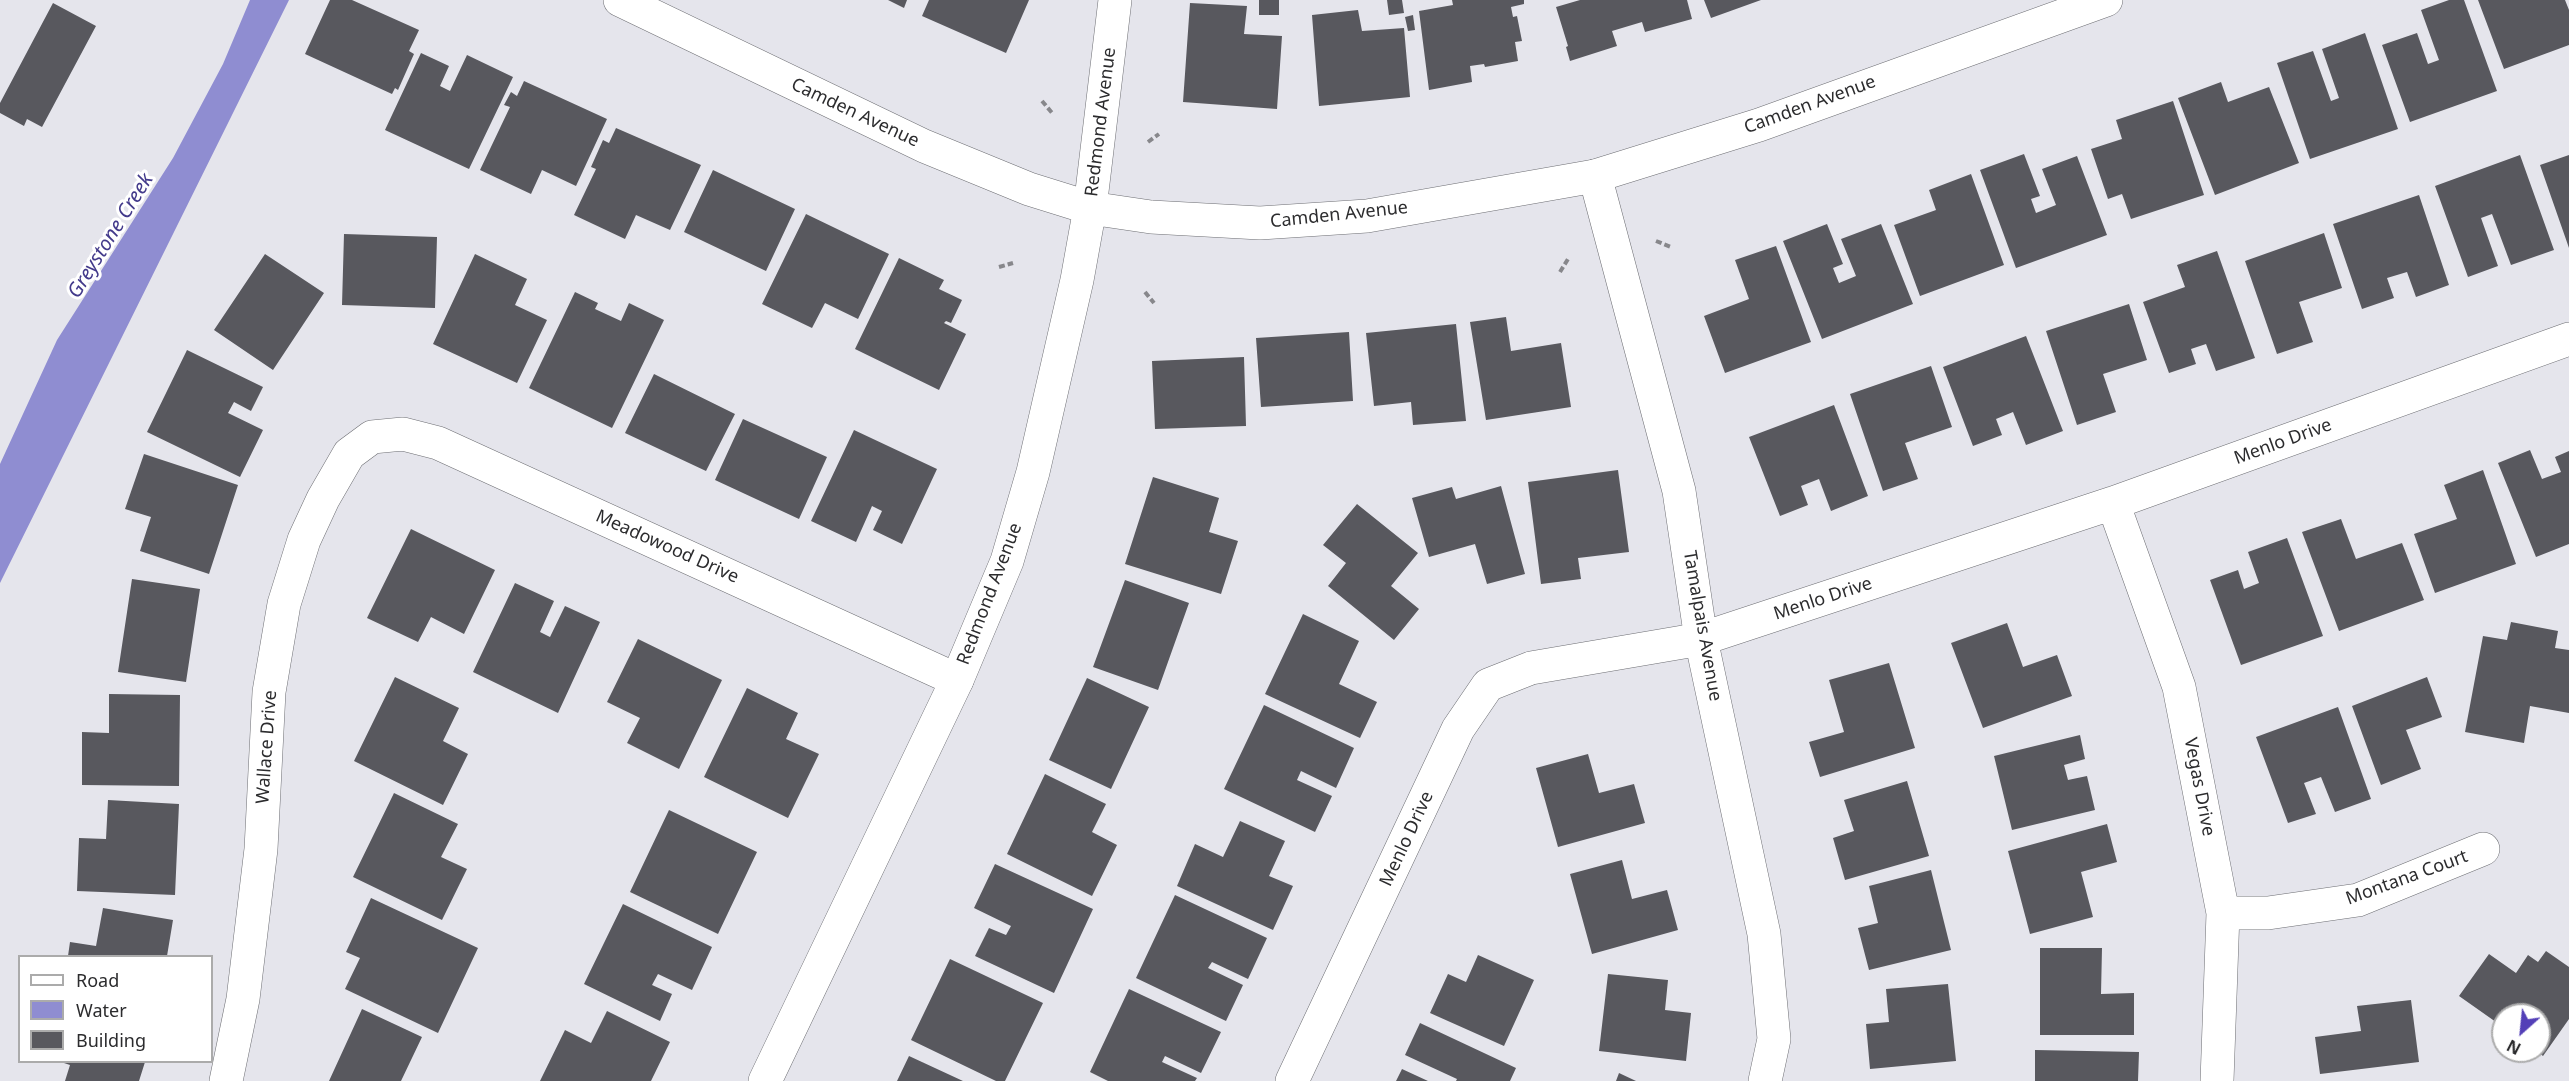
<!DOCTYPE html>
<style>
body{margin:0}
#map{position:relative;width:2569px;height:1081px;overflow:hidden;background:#e5e5ec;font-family:"Noto Sans",sans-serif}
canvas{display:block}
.legend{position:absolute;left:18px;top:955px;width:195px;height:108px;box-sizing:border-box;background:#fff;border:2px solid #ababab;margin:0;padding:8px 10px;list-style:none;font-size:18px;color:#2c2c2e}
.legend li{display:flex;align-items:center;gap:12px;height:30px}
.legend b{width:30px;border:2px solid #ababab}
.north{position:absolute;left:2491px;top:1003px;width:60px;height:60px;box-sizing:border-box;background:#fff;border:2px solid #ababab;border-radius:50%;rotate:207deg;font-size:16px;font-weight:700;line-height:24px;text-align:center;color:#2c2c2e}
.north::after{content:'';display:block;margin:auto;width:21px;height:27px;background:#533fb7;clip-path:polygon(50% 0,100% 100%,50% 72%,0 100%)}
</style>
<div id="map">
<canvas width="2569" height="1081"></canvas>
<ul class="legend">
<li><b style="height:8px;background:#fff"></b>Road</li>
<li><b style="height:16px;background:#8f8dd1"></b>Water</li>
<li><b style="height:16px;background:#58585e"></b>Building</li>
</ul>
<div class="north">N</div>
</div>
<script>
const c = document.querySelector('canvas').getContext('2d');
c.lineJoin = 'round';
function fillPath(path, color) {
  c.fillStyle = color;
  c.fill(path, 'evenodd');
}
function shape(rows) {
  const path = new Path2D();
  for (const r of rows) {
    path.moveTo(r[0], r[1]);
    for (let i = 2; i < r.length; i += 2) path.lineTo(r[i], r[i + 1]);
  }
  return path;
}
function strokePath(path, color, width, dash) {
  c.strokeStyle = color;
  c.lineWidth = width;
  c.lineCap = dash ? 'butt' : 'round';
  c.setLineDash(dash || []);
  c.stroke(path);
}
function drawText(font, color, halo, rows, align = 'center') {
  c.font = font + ' "Noto Sans",sans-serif';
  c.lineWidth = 6;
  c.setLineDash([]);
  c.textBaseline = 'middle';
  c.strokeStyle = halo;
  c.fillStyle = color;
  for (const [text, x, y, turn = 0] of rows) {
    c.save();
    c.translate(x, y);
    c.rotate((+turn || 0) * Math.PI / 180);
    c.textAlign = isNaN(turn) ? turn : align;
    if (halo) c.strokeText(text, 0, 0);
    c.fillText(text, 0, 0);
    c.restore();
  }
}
const water = shape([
 [250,0,289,0,0,583,0,464,57,340,173,158,223,64]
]);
const building = shape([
 [330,0,352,0,419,30,409,51,414,54,398,90,395,88,392,94,305,54],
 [888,0,907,0,904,8],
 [929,0,1029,0,1006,53,922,16],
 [1259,0,1279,0,1279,15,1259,15],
 [1387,0,1402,0,1404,13,1389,15],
 [1452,0,1524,0,1524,4,1511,7,1513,17,1517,16,1522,41,1515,42,1518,61,1485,67,1484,64,1470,66,1472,82,1429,90,1419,11,1453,5],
 [1580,0,1687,0,1692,19,1645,32,1642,22,1612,31,1617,46,1570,61,1566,47,1568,46,1556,7],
 [1704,0,1761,0,1711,18],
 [2449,0,2464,0,2497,91,2410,122,2382,45,2417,33,2428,64,2439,60,2421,10],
 [2478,0,2565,0,2569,10,2569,45,2504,69],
 [53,3,96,26,42,127,27,119,24,126,0,113,0,103],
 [1190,3,1247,6,1244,34,1282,36,1277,109,1183,102],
 [1358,10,1362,31,1404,28,1410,97,1319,106,1312,15],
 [1413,15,1415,30,1408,31,1405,17],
 [2365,33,2398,129,2310,159,2277,63,2313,51,2331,101,2339,98,2322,49],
 [421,53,449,66,440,86,450,91,467,55,513,77,469,169,385,130],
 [524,81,607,119,576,186,542,170,531,194,480,170,510,107,504,105,511,92,517,96],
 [2221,82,2228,102,2269,87,2299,163,2215,195,2178,98],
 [2173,101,2204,195,2131,219,2122,194,2108,199,2091,149,2122,139,2116,120],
 [616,128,701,165,670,230,636,215,625,239,574,215,596,169,591,167,603,140,609,143],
 [2024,154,2040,196,2031,199,2036,213,2056,205,2042,169,2077,156,2107,235,2016,268,1980,170],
 [2520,155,2554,250,2511,265,2492,214,2481,218,2498,266,2468,277,2435,186],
 [2569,155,2569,248,2540,165],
 [713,170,795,209,766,271,684,232],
 [1971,174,2004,265,1920,296,1894,225,1936,210,1929,190],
 [2419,195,2449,285,2416,297,2407,272,2387,278,2394,298,2362,309,2333,224],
 [806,214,889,254,858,319,825,303,812,328,762,304],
 [1827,224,1843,264,1833,268,1839,283,1856,276,1841,239,1881,224,1913,304,1822,339,1783,241],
 [2324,233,2342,288,2299,302,2313,342,2277,354,2245,261],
 [344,234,437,237,435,308,342,305],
 [1776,246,1811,342,1725,373,1704,316,1749,299,1735,260],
 [2217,251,2255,358,2216,371,2206,344,2191,349,2196,364,2169,373,2143,302,2185,287,2177,265],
 [265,254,324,293,273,370,214,330],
 [475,254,527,279,515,305,547,320,517,383,433,344],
 [899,258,944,280,939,289,962,300,951,323,946,321,944,323,966,334,939,390,855,349],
 [575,292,598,303,595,309,621,321,629,303,664,320,612,428,529,388],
 [2129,304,2147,360,2103,374,2116,412,2077,425,2046,331],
 [1506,317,1511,351,1561,343,1571,407,1486,420,1470,322],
 [1456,324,1466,421,1413,425,1411,402,1374,406,1366,333],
 [1349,332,1353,401,1261,407,1256,338],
 [2026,336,2063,431,2026,445,2013,412,1996,419,2002,435,1973,446,1943,367],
 [187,350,263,387,251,411,234,402,228,413,263,430,240,477,147,432],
 [1244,357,1246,426,1155,429,1152,361],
 [1931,366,1952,427,1905,443,1918,479,1883,491,1850,394],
 [654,374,735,414,706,471,625,433],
 [1834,405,1868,496,1831,511,1819,479,1801,486,1808,505,1780,516,1749,437],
 [743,419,827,457,799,519,715,480],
 [854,430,937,469,902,544,873,530,882,511,872,506,856,542,811,521],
 [2530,450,2542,479,2561,472,2555,457,2569,451,2569,544,2536,557,2498,463],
 [144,454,238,485,209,574,140,551,151,517,125,509],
 [1618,470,1629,552,1578,558,1581,579,1541,584,1528,482],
 [2483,470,2516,564,2435,593,2414,534,2457,519,2444,485],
 [1153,477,1219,498,1209,532,1238,541,1221,594,1125,564],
 [1501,486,1525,574,1487,584,1475,544,1429,557,1412,498,1452,487,1456,499],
 [1357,504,1418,553,1391,586,1419,609,1394,640,1328,586,1346,563,1323,545],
 [2341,519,2356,559,2402,543,2424,600,2339,631,2302,532],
 [411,529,495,570,464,634,431,617,418,642,367,618],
 [2287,538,2323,636,2241,665,2210,580,2238,570,2244,589,2259,583,2248,552],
 [132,579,200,589,186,682,118,672],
 [1125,580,1189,603,1158,690,1093,667],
 [515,583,554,601,540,632,550,637,565,606,600,622,558,713,473,672],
 [1303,614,1359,641,1339,684,1377,702,1360,738,1265,694],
 [2511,622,2558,631,2555,648,2569,650,2569,713,2530,706,2524,743,2465,732,2483,636,2507,640],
 [2007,623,2023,667,2057,655,2072,696,1983,728,1951,643],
 [638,639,722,680,679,769,627,743,640,718,607,702],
 [1889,663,1915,748,1820,777,1809,742,1844,732,1829,680],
 [395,677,459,708,443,741,468,754,443,805,354,761],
 [2427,677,2442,717,2406,730,2421,769,2381,785,2352,706],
 [1087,678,1149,707,1111,789,1049,760],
 [747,688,798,713,786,739,819,754,788,818,704,777],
 [109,694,180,695,179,786,82,785,82,732,109,733],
 [1264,705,1354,748,1336,788,1301,771,1297,780,1332,796,1315,832,1224,789],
 [2338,707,2371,799,2335,812,2321,777,2304,783,2316,814,2288,823,2256,737],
 [2080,735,2085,759,2064,765,2068,780,2087,776,2095,810,2012,830,1994,756],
 [1588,754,1599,793,1634,784,1645,823,1558,847,1536,768],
 [1045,774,1106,804,1092,832,1117,845,1092,896,1007,854],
 [1907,781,1929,856,1845,880,1833,838,1854,831,1844,800],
 [394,793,458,824,441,857,467,869,442,920,353,877],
 [108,800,179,804,175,895,77,891,79,838,106,839],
 [669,810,757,852,718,934,630,892],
 [1240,821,1285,841,1269,876,1293,886,1273,930,1177,886,1195,844,1223,857],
 [2107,824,2117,862,2081,872,2093,917,2030,934,2008,851],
 [1622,860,1632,899,1667,890,1678,930,1592,954,1570,874],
 [995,864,1093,909,1054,993,975,956,989,928,1006,935,1011,926,974,908],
 [1931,870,1951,950,1869,970,1858,928,1878,923,1869,886],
 [1175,895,1267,938,1248,979,1212,962,1208,968,1243,985,1226,1021,1136,978],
 [371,898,478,948,438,1033,345,989,360,958,346,952],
 [623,904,712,947,692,990,658,974,652,985,672,994,660,1021,584,984],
 [103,908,173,920,167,956,68,956,70,942,96,946],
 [2040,948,2102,948,2101,994,2134,993,2134,1035,2040,1035],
 [2546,951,2569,967,2569,1019,2543,1056,2537,1051,2539,1051,2539,1015,2503,1015,2503,1027,2459,996,2489,954,2516,973,2528,955,2538,962],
 [1478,955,1534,980,1504,1046,1430,1013,1448,974,1466,982],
 [950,959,1043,1003,1005,1081,996,1081,911,1040],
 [1608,974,1668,980,1665,1010,1691,1013,1686,1061,1599,1051],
 [1948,984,1956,1061,1870,1069,1866,1024,1889,1022,1886,989],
 [1129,989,1221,1032,1201,1073,1165,1056,1162,1062,1197,1078,1195,1081,1108,1081,1090,1072],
 [2411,1000,2419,1062,2320,1074,2315,1037,2361,1031,2357,1006],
 [362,1009,422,1037,401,1081,329,1081],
 [607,1011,670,1042,651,1081,540,1081,565,1030,591,1043],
 [1420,1023,1516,1068,1510,1081,1456,1081,1457,1079,1405,1055],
 [2035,1050,2139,1052,2138,1081,2035,1081],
 [909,1056,963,1081,897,1081],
 [61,1062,145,1062,139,1081,65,1081,70,1065],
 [1402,1069,1428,1081,1396,1081],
 [1619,1073,1636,1081,1616,1081]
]);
const path = shape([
 [1042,101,1053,114],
 [1148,142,1159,134],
 [1656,241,1671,247],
 [999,267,1013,263],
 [1560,272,1568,259],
 [1145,292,1154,303]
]);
const minor = shape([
 [1595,176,1679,491,1701,639,1764,934,1774,1039,1765,1081],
 [1090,208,1115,0],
 [2113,503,2179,687,2223,913,2217,1081],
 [2223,913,2268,913,2358,900,2483,849],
 [226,1081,243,999,261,849,269,692,284,604,304,540,323,499,349,454,372,437,403,434,438,443,957,680],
 [1292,1081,1458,729,1488,685,1531,668,1701,639,2113,503,2569,339]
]);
const tertiary = shape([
 [620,0,924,146,1029,189,1090,208,1151,217,1260,223,1367,216,1595,176,1759,125,2106,0],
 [765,1081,957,680,1007,561,1033,472,1077,280,1090,208]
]);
const streetNames = [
 ["Camden Avenue",1810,105,-20],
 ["Camden Avenue",855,113,25],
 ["Redmond Avenue",1101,122,-83],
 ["Camden Avenue",1339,215,-6],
 ["Menlo Drive",2283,442,-20],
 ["Meadowood Drive",667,547,24],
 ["Redmond Avenue",990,594,-69],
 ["Menlo Drive",1823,599,-18],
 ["Tamalpais Avenue",1702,626,80],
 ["Wallace Drive",267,747,-86],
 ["Vegas Drive",2199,787,79],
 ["Menlo Drive",1407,839,-65],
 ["Montana Court",2407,878,-20]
];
const waterNames = [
 ["Greystone Creek",111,236,-58]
];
fillPath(water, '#8f8dd1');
fillPath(building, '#58585e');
strokePath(minor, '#6d6e73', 34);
strokePath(tertiary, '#6d6e73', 34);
strokePath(path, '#87878b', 4, [6, 3]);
strokePath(minor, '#fff', 33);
strokePath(tertiary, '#fff', 33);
drawText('18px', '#2c2c2e', '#fff', streetNames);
drawText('italic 20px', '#433a8b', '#fff', waterNames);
</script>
